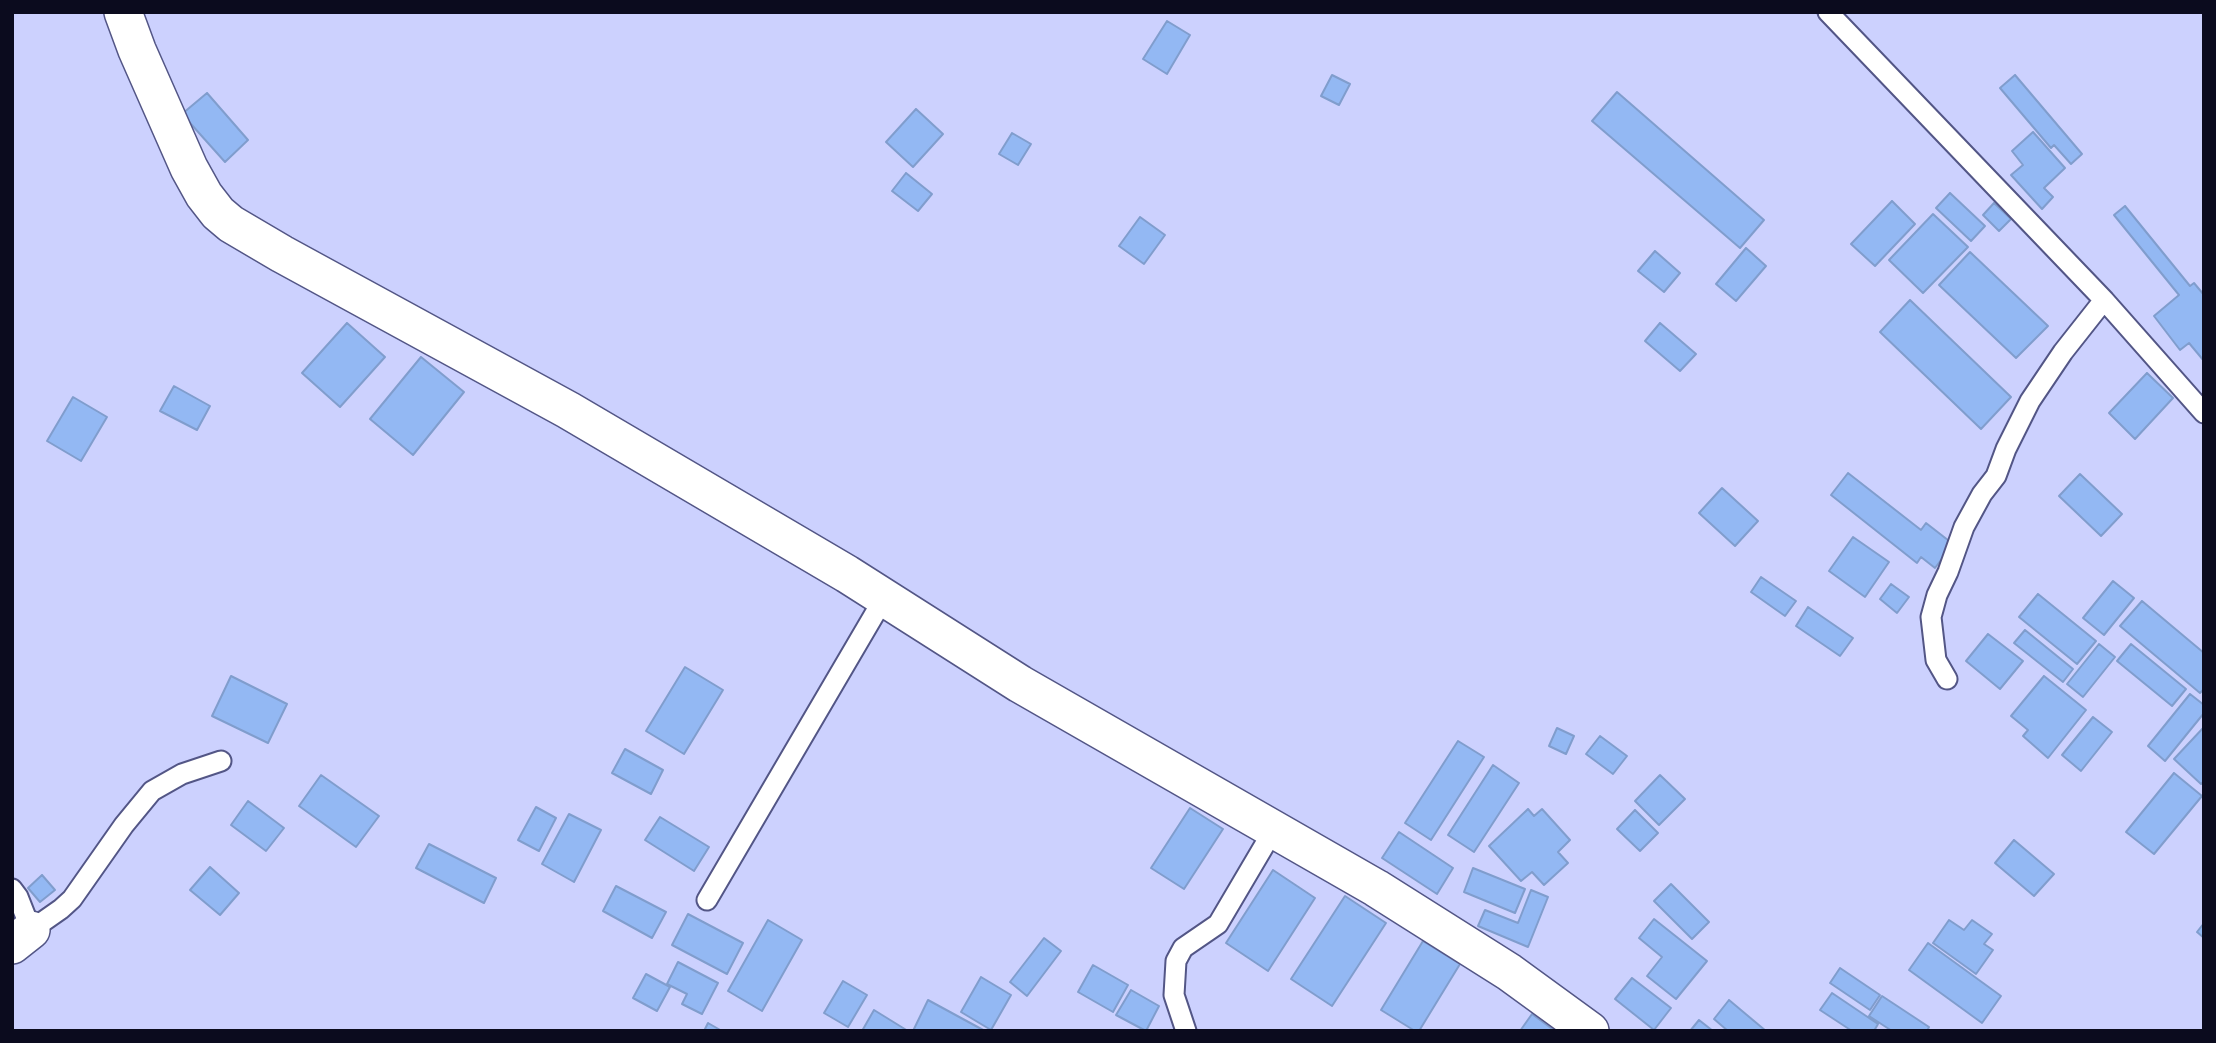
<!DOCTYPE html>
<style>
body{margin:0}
#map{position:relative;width:2216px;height:1043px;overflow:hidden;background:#ccd1fe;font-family:"PT Serif",serif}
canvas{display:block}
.frame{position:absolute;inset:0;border:14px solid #0b0b1e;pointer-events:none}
</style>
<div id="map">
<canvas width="2216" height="1043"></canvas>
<div class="frame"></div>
</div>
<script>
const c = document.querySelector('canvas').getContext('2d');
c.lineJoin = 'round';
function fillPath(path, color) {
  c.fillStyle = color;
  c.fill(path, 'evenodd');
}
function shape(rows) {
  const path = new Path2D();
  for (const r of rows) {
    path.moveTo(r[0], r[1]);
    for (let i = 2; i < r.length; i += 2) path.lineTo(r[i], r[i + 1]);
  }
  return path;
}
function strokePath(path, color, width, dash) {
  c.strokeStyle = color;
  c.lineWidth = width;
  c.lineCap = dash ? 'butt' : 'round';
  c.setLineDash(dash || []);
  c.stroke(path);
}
const building = shape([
 [1167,21,1190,35,1167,74,1143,59,1167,21],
 [1332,75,1350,84,1339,105,1321,96,1332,75],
 [2015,75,2082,154,2071,164,2054,145,2051,148,2000,88,2015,75],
 [1617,92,1764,220,1740,248,1592,121,1617,92],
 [207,93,248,140,225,162,182,114,207,93],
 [916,109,943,134,913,167,886,142,916,109],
 [2033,132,2065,168,2044,188,2053,197,2042,209,2011,175,2023,165,2012,151,2033,132],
 [1012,133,1031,144,1018,165,999,154,1012,133],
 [906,173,932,194,918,211,892,191,906,173],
 [1950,193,1985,226,1971,241,1936,208,1950,193],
 [1892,201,1915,224,1875,266,1851,244,1892,201],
 [1994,203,2011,219,1999,231,1983,215,1994,203],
 [2125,206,2190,286,2194,283,2204,295,2204,361,2189,343,2180,350,2154,316,2179,295,2114,215,2125,206],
 [1933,214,1968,247,1923,293,1889,260,1933,214],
 [1140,217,1165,235,1144,264,1119,246,1140,217],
 [1746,248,1766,266,1736,301,1716,284,1746,248],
 [1655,251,1680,273,1664,292,1638,271,1655,251],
 [1970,252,2048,326,2016,358,1939,285,1970,252],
 [1910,300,2011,397,1981,429,1880,332,1910,300],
 [347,323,385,357,340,407,302,373,347,323],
 [1660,323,1696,354,1680,371,1645,341,1660,323],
 [421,357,464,392,413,455,370,419,421,357],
 [2147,373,2173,398,2135,439,2109,413,2147,373],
 [174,386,210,406,197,430,160,411,174,386],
 [73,397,107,417,81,461,47,441,73,397],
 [1848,473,1921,530,1926,523,1953,544,1935,568,1921,557,1917,563,1831,495,1848,473],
 [2080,474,2122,514,2101,536,2059,496,2080,474],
 [1722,488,1758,521,1735,546,1699,513,1722,488],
 [1853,537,1889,562,1865,597,1829,571,1853,537],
 [1761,577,1796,601,1785,616,1751,592,1761,577],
 [2113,581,2134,598,2104,635,2083,618,2113,581],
 [1891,584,1909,597,1897,613,1880,599,1891,584],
 [2038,594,2096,641,2077,664,2019,617,2038,594],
 [2142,601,2204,653,2204,689,2200,693,2120,626,2142,601],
 [1808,607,1853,638,1840,656,1796,626,1808,607],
 [2025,630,2073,669,2063,682,2014,643,2025,630],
 [1988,634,2023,661,2000,689,1966,661,1988,634],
 [2099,644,2115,657,2083,697,2067,684,2099,644],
 [2131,644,2186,689,2172,706,2117,661,2131,644],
 [685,667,723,690,684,754,646,731,685,667],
 [231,676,287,704,268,743,212,716,231,676],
 [2044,676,2086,710,2048,758,2023,736,2028,730,2011,716,2044,676],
 [2190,694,2204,705,2204,713,2165,761,2148,746,2190,694],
 [2093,717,2112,732,2081,771,2062,755,2093,717],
 [2204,727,2204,781,2201,784,2174,759,2204,727],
 [1557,728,1574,736,1566,754,1549,746,1557,728],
 [1600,736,1627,756,1613,774,1586,754,1600,736],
 [1458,741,1484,757,1431,840,1405,823,1458,741],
 [625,749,663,770,651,794,612,773,625,749],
 [1493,765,1519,783,1474,852,1448,835,1493,765],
 [2174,773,2202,796,2154,854,2126,832,2174,773],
 [321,775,379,816,356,847,299,806,321,775],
 [1660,775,1685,799,1659,825,1635,801,1660,775],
 [248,801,284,828,266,851,231,825,248,801],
 [536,807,556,818,539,851,518,840,536,807],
 [1190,808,1223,829,1184,889,1151,868,1190,808],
 [1528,809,1534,816,1542,809,1570,840,1558,852,1568,863,1544,885,1532,872,1521,881,1489,846,1528,809],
 [1635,810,1658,833,1640,851,1617,829,1635,810],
 [569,814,601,830,574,882,542,864,569,814],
 [660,817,709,847,694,871,645,840,660,817],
 [1399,832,1453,868,1437,894,1382,858,1399,832],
 [2014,840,2054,874,2034,896,1995,863,2014,840],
 [429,844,496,878,484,903,416,868,429,844],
 [210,867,239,893,220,915,190,890,210,867],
 [1473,868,1525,889,1515,913,1464,892,1473,868],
 [1273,870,1315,898,1268,971,1226,943,1273,870],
 [42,875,55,890,40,902,28,888,42,875],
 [1671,884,1709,922,1692,939,1654,901,1671,884],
 [616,886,666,912,652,938,603,911,616,886],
 [1531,890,1548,897,1528,947,1478,926,1485,910,1518,923,1531,890],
 [1345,896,1386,923,1332,1006,1291,979,1345,896],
 [688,914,743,943,727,974,672,945,688,914],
 [1654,919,1707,961,1676,999,1647,976,1662,957,1639,938,1654,919],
 [768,920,802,940,762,1011,728,991,768,920],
 [1949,920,1964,930,1972,920,1992,934,1984,944,1993,950,1976,974,1933,943,1949,920],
 [2204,923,2204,938,2197,932,2204,923],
 [1044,938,1061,951,1027,996,1010,982,1044,938],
 [1423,941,1460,964,1419,1031,1415,1031,1381,1010,1423,941],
 [1928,943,2001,996,1982,1023,1909,970,1928,943],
 [678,962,718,983,702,1014,682,1004,687,994,667,984,678,962],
 [1093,965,1128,985,1113,1012,1078,992,1093,965],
 [1840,968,1880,995,1870,1010,1830,983,1840,968],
 [646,974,670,987,657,1011,633,998,646,974],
 [981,977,1011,995,991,1030,961,1012,981,977],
 [1632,978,1671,1008,1654,1030,1615,999,1632,978],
 [843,981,867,995,848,1027,824,1013,843,981],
 [1131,990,1159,1006,1146,1031,1116,1015,1131,990],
 [1832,993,1878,1024,1874,1031,1852,1031,1820,1010,1832,993],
 [1882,996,1929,1027,1927,1031,1892,1031,1869,1016,1882,996],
 [928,1000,985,1031,913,1031,928,1000],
 [1729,1000,1766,1031,1728,1031,1714,1019,1729,1000],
 [874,1010,908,1031,862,1031,874,1010],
 [1532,1014,1555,1031,1520,1031,1532,1014],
 [1699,1020,1713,1031,1690,1031,1699,1020],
 [708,1023,722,1031,704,1031,708,1023]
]);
const service = shape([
 [1828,12,2104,300,2204,413],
 [1947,679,1936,660,1931,617,1937,595,1948,572,1964,527,1982,494,1996,476,2006,449,2030,401,2063,352,2104,300],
 [12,889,18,897,31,930,61,909,72,899,124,825,152,791,182,774,221,761],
 [707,900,884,598],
 [1186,1031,1174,995,1176,961,1183,948,1218,924,1274,829]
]);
const minor = shape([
 [123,12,137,50,189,168,204,195,218,213,231,224,282,254,568,410,847,574,1020,684,1376,888,1509,972,1590,1031],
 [12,945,31,930]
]);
fillPath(building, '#93b8f3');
strokePath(building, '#809dcd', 2);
strokePath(service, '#535686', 23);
strokePath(minor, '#535686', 40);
strokePath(service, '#fff', 19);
strokePath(minor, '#fff', 37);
</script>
